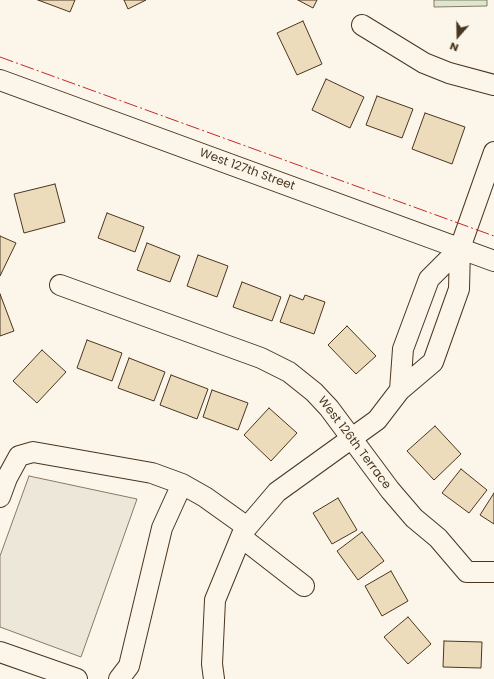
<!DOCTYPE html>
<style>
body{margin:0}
#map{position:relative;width:494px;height:679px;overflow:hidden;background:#fbf6e9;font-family:Poppins,sans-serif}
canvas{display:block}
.north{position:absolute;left:438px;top:16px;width:40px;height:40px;-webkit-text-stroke:3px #fbf6e9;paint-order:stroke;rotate:200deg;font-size:11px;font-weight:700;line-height:16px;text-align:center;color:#4a3520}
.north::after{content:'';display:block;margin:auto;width:14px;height:18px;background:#4a3520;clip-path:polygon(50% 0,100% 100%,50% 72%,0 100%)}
</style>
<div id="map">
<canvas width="494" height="679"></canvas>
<div class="north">N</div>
</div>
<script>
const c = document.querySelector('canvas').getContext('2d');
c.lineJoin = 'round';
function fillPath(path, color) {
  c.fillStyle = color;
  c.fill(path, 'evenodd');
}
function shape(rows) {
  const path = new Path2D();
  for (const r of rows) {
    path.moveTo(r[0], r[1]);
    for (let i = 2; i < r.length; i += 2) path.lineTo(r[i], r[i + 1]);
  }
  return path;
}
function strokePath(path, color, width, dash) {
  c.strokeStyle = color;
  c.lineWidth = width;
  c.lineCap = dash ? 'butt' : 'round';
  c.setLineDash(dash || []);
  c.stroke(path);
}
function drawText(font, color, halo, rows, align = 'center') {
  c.font = font + ' Poppins,sans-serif';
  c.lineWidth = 3;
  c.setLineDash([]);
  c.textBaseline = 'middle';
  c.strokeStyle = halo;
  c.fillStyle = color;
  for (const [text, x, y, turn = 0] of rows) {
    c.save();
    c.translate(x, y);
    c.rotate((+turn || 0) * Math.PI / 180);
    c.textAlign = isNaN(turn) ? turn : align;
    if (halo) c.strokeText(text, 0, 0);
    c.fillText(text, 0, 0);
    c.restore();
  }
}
const green = shape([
 [434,0,487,0,487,6,434,7,434,0]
]);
const parking = shape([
 [29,476,137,499,81,657,0,627,0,556,29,476]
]);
const building = shape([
 [38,0,75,0,70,12,38,0],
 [124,0,146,0,128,9,124,0],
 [298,0,317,0,313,8,298,0],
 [303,21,322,64,297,75,277,33,303,21],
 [326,79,364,97,350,128,312,110,326,79],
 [377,96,413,109,402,138,366,125,377,96],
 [425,113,465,127,452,164,412,149,425,113],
 [55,184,65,222,24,233,14,194,55,184],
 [107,213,144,227,135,252,98,238,107,213],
 [0,236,16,243,0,276,0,236],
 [147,243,180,256,170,282,137,270,147,243],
 [198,255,228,266,217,297,187,286,198,255],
 [242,282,281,297,272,321,233,307,242,282],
 [0,294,14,331,0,336,0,294],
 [290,295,303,300,305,295,325,302,314,334,280,322,290,295],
 [347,326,376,356,356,374,328,345,347,326],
 [87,340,122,353,112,381,77,368,87,340],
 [42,350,66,372,37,403,13,381,42,350],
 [129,358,165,372,154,401,118,388,129,358],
 [171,375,208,389,197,419,160,405,171,375],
 [212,390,248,403,238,430,203,417,212,390],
 [269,408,297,433,271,461,244,435,269,408],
 [435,426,461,454,434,480,407,451,435,426],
 [461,469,487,490,469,513,442,493,461,469],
 [494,493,494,524,480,515,494,493],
 [338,498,357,530,332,544,313,513,338,498],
 [362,532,384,561,358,580,337,551,362,532],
 [391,571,408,601,382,616,365,586,391,571],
 [408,617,431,644,408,664,384,637,408,617],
 [444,641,482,642,481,668,443,667,444,641]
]);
const minor = shape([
 [362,25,424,63,449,73,494,85],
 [0,80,494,261],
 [60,285,261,358,289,372,314,392,329,408,390,490,414,518,438,538,467,572,494,572],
 [400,390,403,349,429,279,460,248],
 [0,497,7,478,19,456,33,452,152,473,182,484,205,497,247,527],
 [241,537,304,586],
 [0,652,77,679],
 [119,679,129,666,162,528,182,484],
 [214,679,212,664,215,600,243,532,277,492,377,420,400,390,433,362,459,289,460,248,494,152]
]);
const power = shape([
 [0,57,494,236]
]);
const streetNames = [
 ["West 127th Street",247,170,20],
 ["West 126th Terrace",354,443,53]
];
fillPath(green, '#dce7d0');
strokePath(green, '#887966', 1);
fillPath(parking, '#ede7d9');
strokePath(parking, '#887966', 1);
fillPath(building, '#ecdcbc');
strokePath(building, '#4a3520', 1);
strokePath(minor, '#4a3520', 22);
strokePath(minor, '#fbf6e9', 20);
strokePath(power, '#c62828', 1, [14, 3, 2, 3]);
drawText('12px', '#4a3520', '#fbf6e9', streetNames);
</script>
